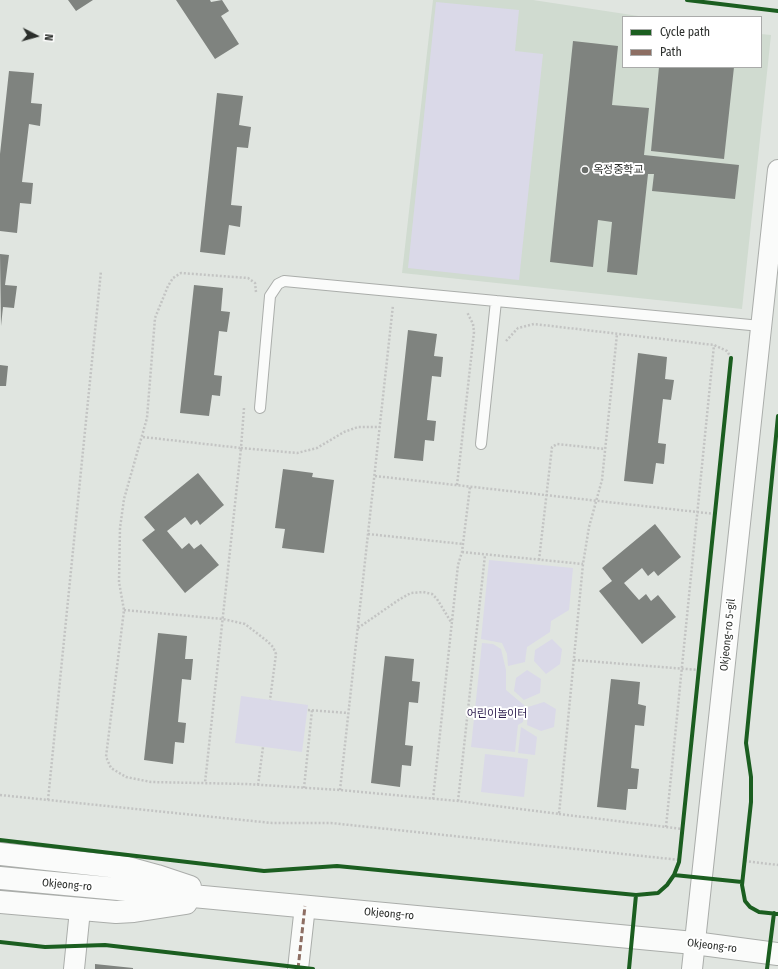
<!DOCTYPE html>
<meta charset="utf-8">
<style>
body{margin:0}
#map{position:relative;width:778px;height:969px;overflow:hidden;background:#e0e5e0;font-family:"Fira Sans Condensed",sans-serif}
canvas{display:block}
.legend{position:absolute;left:622px;top:16px;width:140px;height:52px;box-sizing:border-box;background:#fff;border:1px solid #aaabaa;margin:0;padding:5px 7px;list-style:none;font-size:12px;color:#2b2e2b}
.legend li{display:flex;align-items:center;gap:8px;height:20px}
.legend b{width:20px;border:1px solid #aaabaa}
.north{position:absolute;left:16px;top:16px;width:40px;height:40px;-webkit-text-stroke:3px #fff;paint-order:stroke;rotate:96deg;font-size:11px;font-weight:700;line-height:16px;text-align:center;color:#2b2e2b}
.north::after{content:'';display:block;margin:auto;width:14px;height:18px;background:#2b2e2b;clip-path:polygon(50% 0,100% 100%,50% 72%,0 100%)}
</style>
<div id="map">
<canvas width="778" height="969"></canvas>
<ul class="legend">
<li><b style="height:5px;background:#1b5e20"></b>Cycle path</li>
<li><b style="height:5px;background:#8d6e63"></b>Path</li>
</ul>
<div class="north">N</div>
</div>
<script>
const c = document.querySelector('canvas').getContext('2d');
c.lineJoin = 'round';
function fillPath(path, color) {
  c.fillStyle = color;
  c.fill(path, 'evenodd');
}
function shape(rows) {
  const path = new Path2D();
  for (const r of rows) {
    path.moveTo(r[0], r[1]);
    for (let i = 2; i < r.length; i += 2) path.lineTo(r[i], r[i + 1]);
  }
  return path;
}
function strokePath(path, color, width, dash) {
  c.strokeStyle = color;
  c.lineWidth = width;
  c.lineCap = dash ? 'butt' : 'round';
  c.setLineDash(dash || []);
  c.stroke(path);
}
function drawText(font, color, halo, rows, align = 'center') {
  c.font = font + ' "Fira Sans Condensed","Noto Sans KR",sans-serif';
  c.lineWidth = 4;
  c.setLineDash([]);
  c.textBaseline = 'middle';
  c.strokeStyle = halo;
  c.fillStyle = color;
  for (const [text, x, y, turn = 0] of rows) {
    c.save();
    c.translate(x, y);
    c.rotate((+turn || 0) * Math.PI / 180);
    c.textAlign = isNaN(turn) ? turn : align;
    if (halo) c.strokeText(text, 0, 0);
    c.fillText(text, 0, 0);
    c.restore();
  }
}
const built = shape([
 [433,0,533,0,645,17,623,17,623,67,761,67,761,34,771,35,742,309,402,273]
]);
const green = shape([
 [436,2,519,10,515,51,543,54,519,280,408,268],
 [489,560,573,568,569,610,551,621,550,632,527,647,525,662,508,666,507,654,502,643,481,639],
 [552,639,562,649,560,664,546,674,534,661,535,650],
 [482,643,493,644,501,649,506,670,506,690,525,706,523,722,518,725,515,752,471,747],
 [527,670,541,679,540,693,524,700,514,691,516,678],
 [241,696,308,705,302,752,235,743],
 [544,702,556,709,554,727,541,731,527,725,528,707],
 [521,727,537,737,535,755,518,753],
 [485,754,528,759,524,797,481,792]
]);
const building = shape([
 [68,0,93,0,76,11],
 [176,0,210,0,211,2,222,0,229,11,221,16,239,44,215,59],
 [573,41,618,46,612,105,649,108,644,155,739,165,735,199,652,191,654,174,648,174,637,275,607,272,612,222,598,220,593,267,550,262],
 [659,67,734,67,724,159,651,151],
 [9,71,34,73,31,103,42,104,40,126,29,124,22,182,33,183,31,204,20,203,17,233,0,231,0,154],
 [217,93,243,96,239,125,251,127,248,148,237,147,231,205,242,206,240,227,229,225,225,255,200,252],
 [0,254,9,255,5,285,17,286,14,308,3,307,1,326],
 [194,285,223,288,221,311,230,312,227,332,219,331,214,375,222,376,220,396,212,395,209,416,180,413],
 [408,330,437,334,434,356,443,357,441,377,432,376,427,420,436,421,434,441,425,440,423,461,394,458],
 [638,353,667,357,665,379,674,380,671,400,663,399,658,443,666,444,664,464,656,463,653,484,624,481],
 [0,365,8,366,6,386,0,386],
 [283,469,313,473,312,477,334,480,324,553,282,548,285,529,275,528],
 [198,473,224,505,200,525,197,520,191,525,185,517,167,531,182,549,189,543,194,549,201,544,219,565,185,593,142,540,155,530,144,517],
 [655,524,681,557,658,576,654,571,648,576,642,568,624,583,639,600,646,594,651,601,658,595,676,617,642,644,599,591,612,581,602,568],
 [158,633,187,636,185,659,193,659,191,680,182,679,178,722,186,723,184,743,175,742,173,764,144,760],
 [385,656,414,659,412,681,420,682,418,703,409,702,405,745,413,746,411,766,402,765,400,787,371,783],
 [611,679,640,682,638,704,646,706,644,726,635,725,631,768,639,769,637,789,628,789,626,810,597,807],
 [95,964,133,968,133,969,95,969]
]);
const path = shape([
 [256,292,255,283,248,278,181,273,173,278,168,286,155,318,147,418,124,499,120,528,119,582,124,610,106,757,111,768,126,777,151,782,247,784,340,790,458,801,559,814,583,564,589,527,602,480,617,334],
 [506,341,518,328,534,324,714,345,727,351,731,358],
 [244,408,241,448,297,453,317,448,344,432,358,427,380,427],
 [143,437,241,448,205,783],
 [375,476,715,514],
 [457,485,474,332,473,324,467,312],
 [368,534,463,544],
 [462,552,583,564],
 [539,560,552,447,557,444,605,449],
 [124,610,223,619,245,624,267,641,273,647,276,654,270,700],
 [358,628,400,599,411,593,423,592,432,594,437,599,451,622],
 [574,660,699,670],
 [308,710,348,713],
 [258,785,263,747],
 [304,788,312,710],
 [340,790,393,305],
 [0,795,272,823,331,823,680,860],
 [433,799,458,565,462,552,470,487],
 [48,800,101,271],
 [458,801,485,555],
 [559,814,683,829],
 [666,827,714,345],
 [745,861,778,865]
]);
const lane = shape([
 [260,408,270,296,278,284,284,281,761,326],
 [481,444,496,301]
]);
const street = shape([
 [74,969,80,910],
 [298,969,305,906],
 [692,969,778,170]
]);
const secondary = shape([
 [0,854,128,868,157,876,190,887],
 [0,878,694,943,778,954],
 [0,902,116,912,134,911,186,903]
]);
const quiet = shape([
 [298,969,305,906]
]);
const cycleway = shape([
 [687,0,778,11],
 [778,416,746,743,751,777,751,802,742,885,745,901,750,907,759,912,778,914],
 [0,840,264,871,337,866,636,895,658,893,667,885,674,875,679,862,731,358],
 [674,875,742,882],
 [0,942,45,947,105,945,313,969],
 [629,969,636,895],
 [767,969,774,913]
]);
const markers = [
 [585,170,4,"#6a6e6a"]
];
const poiNames = [
 ["옥정중학교",593,170]
];
const streetNames = [
 ["Okjeong-ro 5-gil",728,635,-84],
 ["Okjeong-ro",67,885,5],
 ["Okjeong-ro",389,914,5],
 ["Okjeong-ro",712,946,7]
];
const parkNames = [
 ["어린이놀이터",497,714]
];
fillPath(built, '#d0dbd0');
fillPath(green, '#dad9e8');
fillPath(building, '#7f837f');
strokePath(lane, '#aaadaa', 12);
strokePath(street, '#aaadaa', 22);
strokePath(secondary, '#aaadaa', 24);
strokePath(path, '#c3c4c3', 2.5, [2, 2]);
strokePath(lane, '#fafbfa', 10);
strokePath(street, '#fafbfa', 20);
strokePath(secondary, '#fafbfa', 22);
strokePath(quiet, '#8d6e63', 3, [6, 3]);
strokePath(cycleway, '#1b5e20', 4);
for (const [x, y, r, color] of markers) {
  const dot = new Path2D();
  dot.arc(x, y, r, 0, 2 * Math.PI);
  c.fillStyle = color;
  c.fill(dot);
  strokePath(dot, '#fff', 1.5);
}
drawText('11px', '#2b2e2b', '#fff', poiNames, 'left');
drawText('11px', '#2b2e2b', '#fff', streetNames);
drawText('11px', '#2e1e4f', '#fff', parkNames);
</script>
